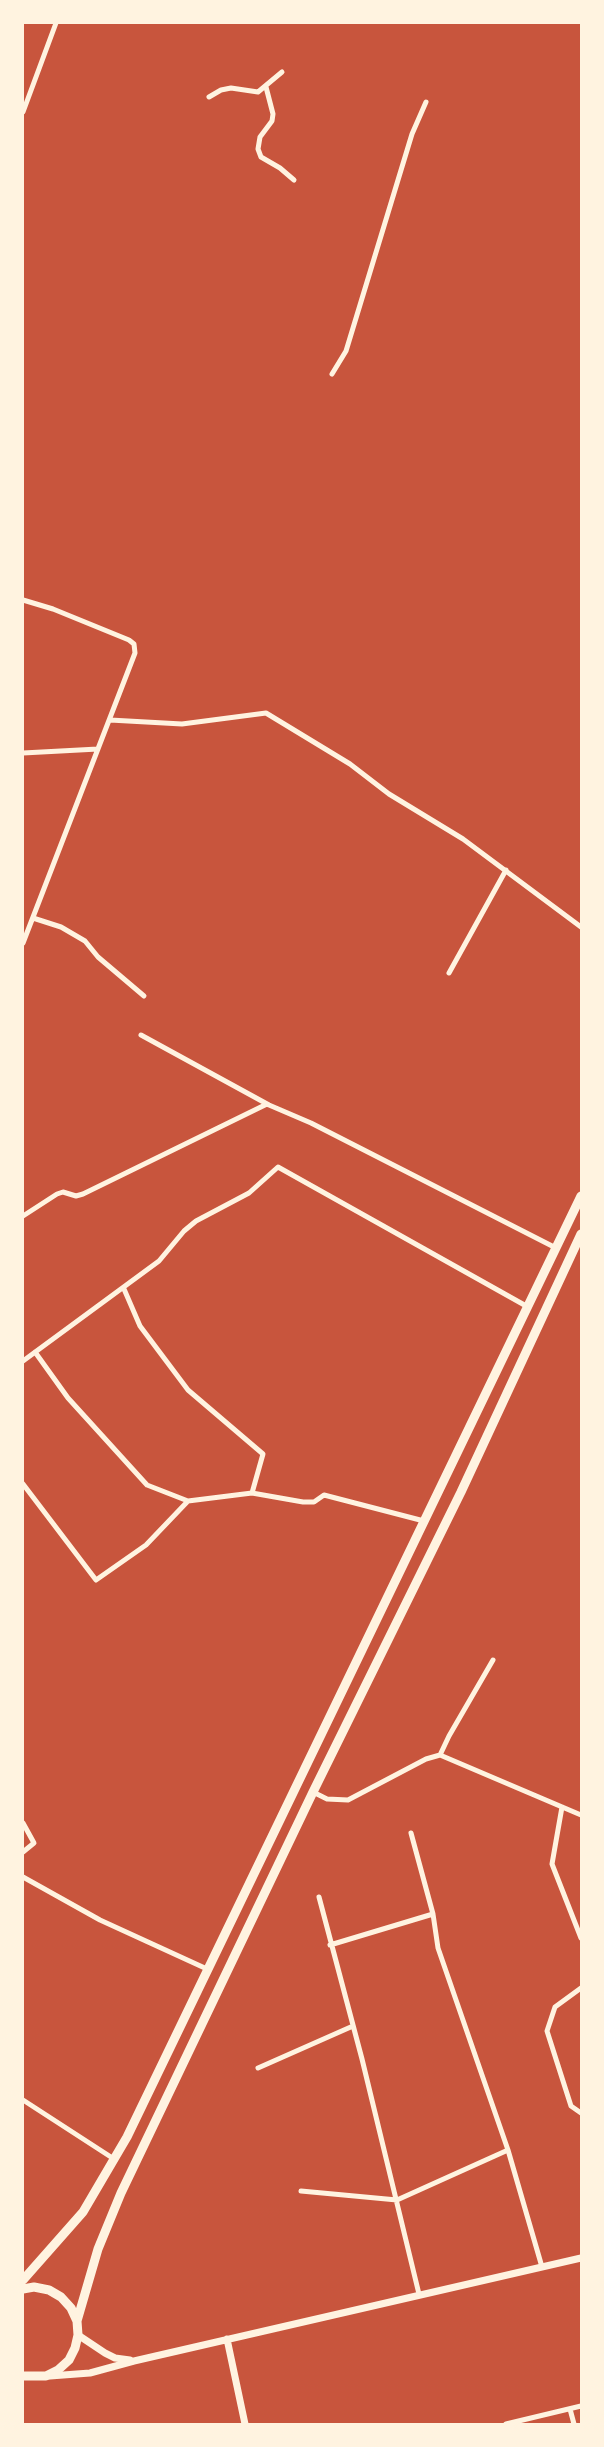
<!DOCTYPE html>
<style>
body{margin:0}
#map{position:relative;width:604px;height:2447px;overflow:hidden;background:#c8553d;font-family:Mulish,sans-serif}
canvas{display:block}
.frame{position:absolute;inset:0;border:24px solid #fff3e0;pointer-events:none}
</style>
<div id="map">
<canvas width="604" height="2447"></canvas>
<div class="frame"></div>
</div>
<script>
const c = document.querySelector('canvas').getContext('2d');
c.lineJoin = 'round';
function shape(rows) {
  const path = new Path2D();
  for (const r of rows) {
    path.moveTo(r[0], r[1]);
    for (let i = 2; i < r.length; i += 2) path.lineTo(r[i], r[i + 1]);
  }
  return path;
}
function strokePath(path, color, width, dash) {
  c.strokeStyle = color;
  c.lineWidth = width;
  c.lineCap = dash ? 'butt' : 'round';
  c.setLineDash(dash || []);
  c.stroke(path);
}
const minor = shape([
 [266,87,273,114,272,121,260,137,258,149,261,157,280,168,294,180],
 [209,97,221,90,231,88,258,92,282,72],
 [23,112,56,23],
 [332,374,346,351,412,134,426,102],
 [23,600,53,609,129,640,134,644,135,653,23,943],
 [110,720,182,724,266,713,350,764,389,794,463,839,581,927],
 [23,753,98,749],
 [33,918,61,927,85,941,98,957,144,996],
 [449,973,506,870],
 [141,1035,269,1105,311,1123,556,1248],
 [23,1216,57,1194,63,1192,76,1196,83,1194,267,1104],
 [124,1289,140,1326,188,1390,263,1454,252,1493,188,1501],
 [23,1361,159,1261,184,1231,196,1221,249,1193,278,1167,528,1307],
 [23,1484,96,1580,146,1545,188,1501,147,1485,68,1398,35,1352],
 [252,1493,303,1502,314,1502,324,1495,424,1521],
 [440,1755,581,1815],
 [313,1792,327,1799,348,1800,426,1759,440,1755,449,1736,493,1660],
 [562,1807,552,1864,581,1938],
 [23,1823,34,1843,23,1852],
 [411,1833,433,1914,438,1948,508,2150,542,2267],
 [23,1877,100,1920,207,1969],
 [319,1897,362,2059,419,2294],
 [330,1945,433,1914],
 [581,1988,555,2007,547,2031,571,2106,581,2113],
 [258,2068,353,2026],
 [23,2100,114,2159],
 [301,2191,397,2200,508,2150],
 [570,2409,574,2424],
 [506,2424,581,2406]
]);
const tertiary = shape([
 [78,2335,105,2353,115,2358,130,2360],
 [227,2339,245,2424],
 [50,2376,90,2373,134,2361,581,2258]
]);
const primary = shape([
 [23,2280,83,2212,127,2137,581,1196],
 [23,2289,34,2287,49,2290,61,2297,71,2308,77,2321,78,2335,75,2348,69,2360,58,2370,46,2376,23,2376],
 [77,2321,98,2249,121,2193,313,1792,461,1492,581,1234]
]);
strokePath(minor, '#fff3e0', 5);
strokePath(tertiary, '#fff3e0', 7);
strokePath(primary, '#fff3e0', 9);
</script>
